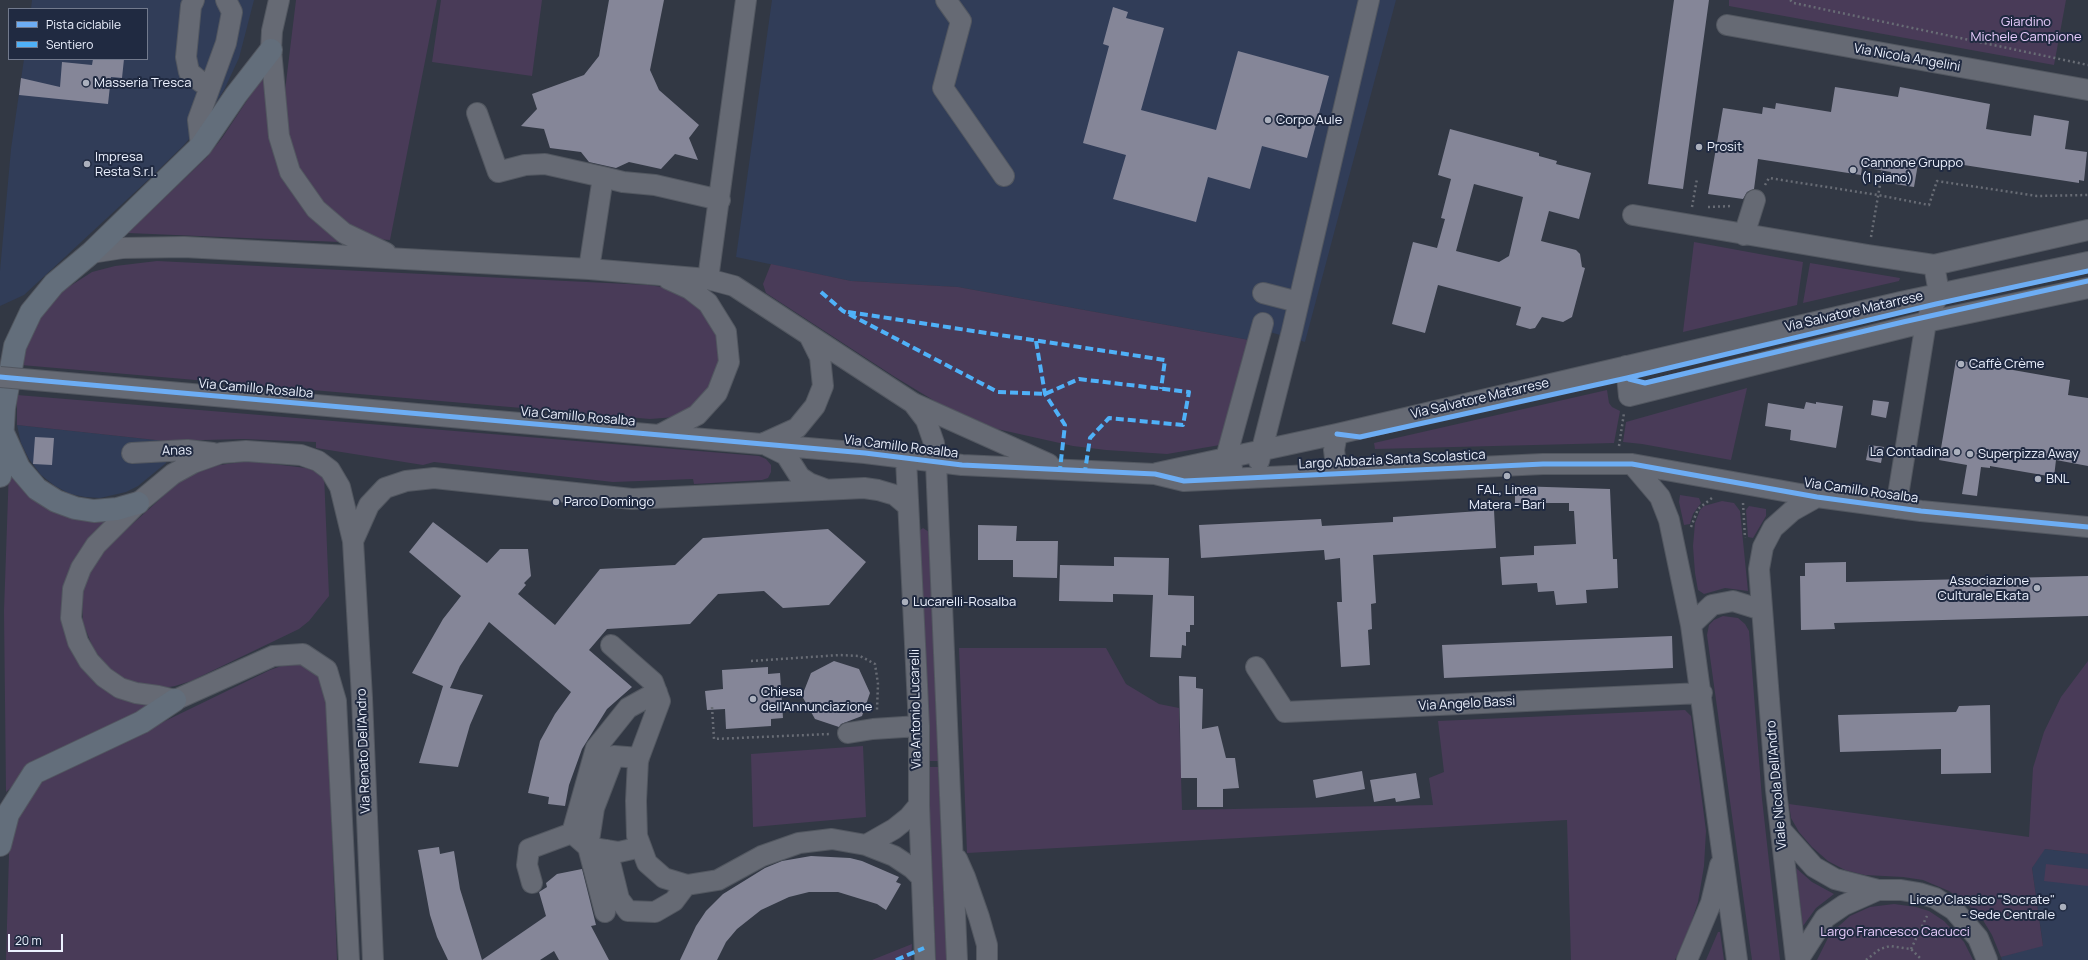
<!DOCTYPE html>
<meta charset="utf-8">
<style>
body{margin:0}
#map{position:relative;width:2088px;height:960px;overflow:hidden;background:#323844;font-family:Manrope,sans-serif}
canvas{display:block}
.legend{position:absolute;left:8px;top:8px;width:140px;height:52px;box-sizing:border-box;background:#202a41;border:1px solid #727a8d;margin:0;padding:5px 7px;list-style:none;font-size:12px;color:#ecf1fe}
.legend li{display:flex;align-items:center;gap:8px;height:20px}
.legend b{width:20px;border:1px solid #727a8d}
.scale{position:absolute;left:8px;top:934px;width:55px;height:18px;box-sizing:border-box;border:2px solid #ecf1fe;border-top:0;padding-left:5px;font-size:12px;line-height:14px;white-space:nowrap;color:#ecf1fe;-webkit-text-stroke:3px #202a41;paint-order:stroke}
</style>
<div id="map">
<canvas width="2088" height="960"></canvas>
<ul class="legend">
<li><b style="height:5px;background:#6dadf4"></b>Pista ciclabile</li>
<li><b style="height:5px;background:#4fb1f8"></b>Sentiero</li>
</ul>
<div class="scale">20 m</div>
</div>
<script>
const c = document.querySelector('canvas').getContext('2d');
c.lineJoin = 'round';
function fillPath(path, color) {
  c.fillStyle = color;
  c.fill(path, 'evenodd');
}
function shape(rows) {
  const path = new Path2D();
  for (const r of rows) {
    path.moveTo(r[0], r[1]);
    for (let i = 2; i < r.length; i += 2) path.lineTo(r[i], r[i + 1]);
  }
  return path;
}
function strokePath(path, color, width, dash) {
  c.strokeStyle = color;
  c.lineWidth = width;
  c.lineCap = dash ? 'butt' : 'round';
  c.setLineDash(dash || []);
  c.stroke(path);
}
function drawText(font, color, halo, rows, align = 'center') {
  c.font = font + ' Manrope,sans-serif';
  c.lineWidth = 4;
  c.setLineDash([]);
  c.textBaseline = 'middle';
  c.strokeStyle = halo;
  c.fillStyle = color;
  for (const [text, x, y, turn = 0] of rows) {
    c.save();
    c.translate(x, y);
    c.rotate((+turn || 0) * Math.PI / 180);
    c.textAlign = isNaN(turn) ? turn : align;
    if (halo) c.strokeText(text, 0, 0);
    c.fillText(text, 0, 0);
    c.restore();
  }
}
const built = shape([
 [32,0,254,0,239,58,224,90,204,122,183,146,148,180,24,295,0,306,0,271,11,149,24,59,147,59,147,9,31,9],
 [772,0,1396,0,1305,342,1252,327,1249,340,958,287,851,281,736,257],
 [17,425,165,441,166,463,138,486,126,492,100,498,85,497,70,494,55,486,41,475,29,459,21,443],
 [2044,849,2088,854,2088,960,2002,960,2001,957,2043,945,2032,868]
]);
const green = shape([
 [296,0,437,0,390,240,375,239,357,231,322,202,294,161,285,133,284,99],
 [441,0,542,0,532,76,432,62],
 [1729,0,2066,0,2054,65,1729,6],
 [262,78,266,78,268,122,340,242,128,233,207,157,222,138],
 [1694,242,1803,262,1797,305,1683,332],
 [157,261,648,285,669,288,685,294,716,325,721,354,717,379,695,407,676,417,650,419,21,365,24,351,38,320,64,290,92,272,115,266],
 [1810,263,1900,278,1899,281,1803,303],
 [771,264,851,281,958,287,1249,340,1220,445,1167,454,1106,450,1073,446,997,429,938,403,895,377,766,293,763,284],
 [1747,388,1731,460,1642,444,1623,442,1626,422],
 [1607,390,1609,403,1612,407,1620,411,1614,443,1375,449,1374,443],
 [17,395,759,456,766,459,771,465,771,472,768,478,762,480,694,484,693,479,613,482,434,462,423,465,316,448,316,442,243,439,165,441,17,425],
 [249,461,306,468,324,474,329,596,309,621,299,629,191,681,175,686,163,688,136,684,123,678,111,670,94,650,83,623,82,592,86,577,94,563,106,548,181,480,196,471,212,466],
 [9,468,106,522,63,619,66,636,74,656,94,682,121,699,154,707,40,761,6,792,4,611],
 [1680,495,1699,498,1701,503,1693,514,1690,524,1684,525,1679,502],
 [1722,501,1734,503,1740,511,1748,591,1725,588,1704,594,1698,590,1695,573,1693,546,1695,523,1700,510,1704,506],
 [1749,506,1766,509,1766,516,1753,538,1748,537,1746,510],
 [923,528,929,532,938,761,928,761,919,531],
 [1723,616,1738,618,1745,624,1749,631,1762,799,1780,960,1752,960,1707,635,1709,625,1714,620],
 [959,648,1106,648,1126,684,1159,704,1179,708,1182,810,1433,805,1429,778,1444,772,1438,721,1685,710,1691,716,1706,831,1704,866,1698,902,1690,926,1675,960,1571,960,1567,820,967,853],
 [2088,661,2088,854,2045,849,2032,868,2043,946,2001,957,1992,935,1981,917,1964,901,1949,891,1923,880,1903,877,1865,875,1845,870,1828,861,1812,847,1799,832,1791,818,1789,804,2029,837,2033,768,2044,732,2061,697],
 [287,664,301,664,313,668,322,679,326,689,337,960,6,960,9,854,14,817,44,780,270,670],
 [863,746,866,817,753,827,751,754],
 [928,767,938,767,947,960,936,960],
 [2046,864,2088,869,2088,886,2044,881],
 [1796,868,1812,882,1834,894,1816,908,1803,926],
 [1894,904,1916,907,1929,911,1944,921,1964,942,1973,960,1817,960,1830,934,1850,916,1870,907],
 [1718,932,1720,932,1724,960,1706,960],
 [912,944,911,960,872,960]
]);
const building = shape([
 [609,0,664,0,650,70,659,90,699,125,689,138,698,160,675,154,661,169,629,162,616,168,589,162,581,152,550,148,544,129,521,126,537,109,532,94,584,75,599,56],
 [1674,0,1709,0,1683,189,1648,184],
 [1113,7,1128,12,1126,18,1164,28,1141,110,1216,130,1238,51,1329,76,1307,158,1262,146,1250,189,1208,177,1196,222,1113,199,1126,155,1083,143,1109,46,1103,44],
 [93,59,124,59,122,78,111,77,108,104,19,95,21,78,60,87,62,62,92,65],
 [1835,87,1898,97,1900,87,1990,104,1986,129,2010,133,2031,136,2034,115,2069,121,2065,149,2087,152,2084,181,2079,180,2079,183,1919,158,1914,187,1889,183,1891,172,1862,167,1861,175,1758,159,1754,189,1747,192,1743,199,1708,194,1723,108,1762,114,1763,107,1775,109,1776,103,1831,112],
 [1450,129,1539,153,1539,156,1557,161,1556,164,1591,173,1579,219,1549,211,1541,241,1576,250,1580,254,1582,267,1585,268,1572,317,1563,322,1542,317,1535,328,1530,329,1516,325,1521,307,1438,285,1425,333,1392,324,1413,242,1437,248,1445,219,1441,218,1451,179,1438,175],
 [1474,184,1523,197,1509,256,1499,262,1456,251],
 [1956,360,2070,380,2068,395,2088,398,2088,466,2056,460,2054,477,1990,466,1990,468,1981,467,1977,496,1962,494,1967,465,1939,460],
 [1873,400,1889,402,1886,418,1871,415],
 [1806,402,1816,404,1816,402,1843,406,1836,448,1790,440,1791,430,1765,426,1768,403,1804,409],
 [35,437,54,438,52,465,33,464],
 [1869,445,1884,447,1881,463,1866,460],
 [1515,486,1610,489,1613,559,1617,559,1618,588,1586,590,1587,603,1556,605,1554,591,1538,592,1537,583,1502,585,1500,557,1534,555,1534,546,1576,544,1574,511,1569,511,1569,503,1515,503],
 [1494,510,1496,548,1373,555,1376,603,1371,604,1372,629,1368,630,1370,665,1341,667,1337,602,1342,602,1340,558,1325,560,1324,550,1201,558,1199,525,1321,519,1322,526,1393,522,1393,517],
 [433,522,487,563,500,549,528,549,531,576,524,583,526,585,518,594,555,625,600,569,675,565,703,538,828,529,866,562,829,605,783,608,764,591,718,594,690,624,607,629,589,650,632,687,607,709,582,749,569,785,565,806,548,804,549,797,528,793,540,741,555,714,571,692,489,622,460,666,450,688,483,695,470,725,458,767,419,763,443,686,412,673,443,619,461,596,409,552],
 [978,525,1017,526,1016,541,1058,541,1057,578,1013,577,1013,560,978,560],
 [1114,557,1169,558,1168,595,1194,596,1194,625,1190,625,1190,632,1186,632,1186,646,1182,645,1181,658,1150,657,1153,595,1113,594,1113,602,1059,601,1060,565,1114,566],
 [1846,562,1846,582,2088,576,2088,616,1834,623,1835,629,1801,630,1800,576,1805,576,1805,563],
 [1672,636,1673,668,1444,678,1442,645],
 [834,661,859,669,870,693,862,716,841,724,839,727,815,719,802,696,811,673],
 [768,667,768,674,780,673,783,718,771,719,771,726,726,729,725,709,707,710,705,691,723,689,722,670],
 [1179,676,1196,677,1196,688,1203,689,1202,729,1218,726,1226,758,1235,758,1239,788,1223,789,1223,807,1197,807,1197,778,1181,778],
 [1990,705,1991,773,1941,774,1941,749,1840,752,1838,715,1956,712,1959,706],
 [1362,771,1365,789,1316,798,1313,780],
 [1416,773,1420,798,1396,802,1395,798,1374,802,1370,780],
 [439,847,440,854,454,851,460,889,482,960,546,916,539,892,547,887,546,883,557,874,582,869,596,925,591,926,609,960,559,960,554,951,540,960,448,960,437,937,430,915,418,850],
 [811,856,850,858,862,861,899,877,896,882,901,884,886,910,877,904,838,892,809,892,789,897,761,910,737,929,726,942,717,960,680,960,696,926,706,911,723,894,765,868,782,861]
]);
const path = shape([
 [1790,0,1794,3,2088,65],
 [1765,185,1769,178,1878,195,1929,205,1937,181,2037,196,2088,195],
 [1692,207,1697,179],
 [1708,207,1733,206],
 [1871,237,1883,167],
 [1619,446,1624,413],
 [1743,503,1745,538],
 [1691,527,1698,509,1712,498],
 [751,661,840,655,860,656,875,664,878,684,877,710],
 [712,707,714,739,830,734],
 [1911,949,1927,916],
 [1866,960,1880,949,1890,946,1911,949,1922,960]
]);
const minor = shape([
 [194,0,191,6,186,57,189,72,201,82,210,84],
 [279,0,272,31,271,50,279,136,290,172,316,209,344,233,386,253],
 [946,0,961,21,943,88,1004,176],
 [1727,25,2088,90],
 [477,113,498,172,525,165,545,164,603,177,589,269],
 [201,146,198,120,226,43,232,12,226,0],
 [603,177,623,182,655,185,720,200],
 [1633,215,1868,255,1934,265,2088,230],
 [1744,235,1755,200],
 [91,253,123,248,184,247,589,269,708,279,734,286,913,403,1049,464],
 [708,279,746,0],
 [1263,293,1298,302],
 [1626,366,1629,396,1926,322,2088,288],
 [913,403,926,420,934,443,936,463,957,960],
 [474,419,865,453,962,465,1155,474,1184,481,1543,464,1632,464,1817,497,1921,511,2088,527],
 [661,434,697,415,717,393,729,362,726,332,708,303,690,289,668,279],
 [764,443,797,428,815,406,823,386,820,357,809,335],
 [768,446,786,455,800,477,809,483,825,489],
 [132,453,187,450,213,453],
 [906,459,919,726,919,805,925,960],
 [1259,461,1292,331,1369,0],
 [1632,464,1660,497,1669,520,1691,625,1737,960],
 [1232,468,1226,458,1263,323],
 [1157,473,1337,434,1901,302,2088,262],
 [1337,473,1334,450,1337,434],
 [1896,508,1926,322,1939,293,1934,265],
 [353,541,369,505,385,488,406,481,434,478,632,499,864,488,878,490,895,495,908,506],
 [1691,625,1712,605,1733,601,1762,610],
 [611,645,653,682,660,701,638,760,636,801,637,836,647,863,664,878,687,885,718,880,762,856,799,843,832,839,866,845,894,856,912,868,921,877],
 [1256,667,1285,712,1702,693],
 [848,733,873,729,919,726],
 [1781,830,1814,867,1835,879,1878,890,1901,890,1919,893,1935,898,1954,910,1978,938,1987,960],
 [866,845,894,829,909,817,919,805],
 [641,847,619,852,588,847,572,833,596,748,628,708,657,692],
 [607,850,619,899,628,911,655,912,674,901,686,885],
 [957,859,965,877,979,917,987,945,987,960],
 [532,883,527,865,529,849,572,833],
 [605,912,588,847,594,808,614,756,639,758],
 [349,960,336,701,327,670,303,654,273,656,175,700,158,696,136,693,120,688,104,677,89,661,78,642,71,618,73,589,81,568,96,545,138,503,173,474,193,463,221,453,246,451,301,455,318,461,330,470,340,487,353,541,362,698,373,960],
 [1687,960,1711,903,1720,865],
 [1796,960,1776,790,1759,569,1763,547,1773,528,1792,511,1817,497],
 [1798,960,1825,918,1844,905,1878,890]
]);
const highway = shape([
 [4,435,19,468,37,489,56,501,75,508,94,511,117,509,138,503],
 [0,476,4,408,15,346,31,312,54,284,91,253,201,146,236,95,271,50],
 [0,845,8,814,34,773,142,722,175,700]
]);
const minorBridge = shape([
 [0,377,474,419]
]);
const quiet = shape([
 [821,292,843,311,998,392,1045,394,1079,379,1189,392,1183,425,1109,418,1090,438,1085,471],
 [848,312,1165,360,1161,389],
 [1036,341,1045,394,1065,425,1060,469],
 [896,960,924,948]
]);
const cycleway = shape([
 [0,377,865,453,962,465,1155,474,1184,481,1543,464,1632,464,1817,497,1921,511,2088,527],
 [1629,379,1645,383,1903,322,2088,281],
 [1337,434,1360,437,1627,378,1936,304,2088,271]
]);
const markers = [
 [86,83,4,"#abb0bd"],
 [1268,120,4,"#abb0bd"],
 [1699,147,4,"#abb0bd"],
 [87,164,4,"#abb0bd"],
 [1853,170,4,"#abb0bd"],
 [1961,364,4,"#abb0bd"],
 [1957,452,4,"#abb0bd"],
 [1970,454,4,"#abb0bd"],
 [1507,476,4,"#abb0bd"],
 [2038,479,4,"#abb0bd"],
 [556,502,4,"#abb0bd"],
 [2037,588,4,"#abb0bd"],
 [905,602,4,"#abb0bd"],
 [753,699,4,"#abb0bd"],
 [2063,907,4,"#abb0bd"]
];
const parkNames = [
 ["Giardino",2026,22],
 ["Michele Campione",2026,37],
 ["Largo Francesco Cacucci",1895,932]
];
const streetNames = [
 ["Via Nicola Angelini",1907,58,10],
 ["Via Salvatore Matarrese",1854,312,-13],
 ["Via Camillo Rosalba",256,389,5],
 ["Via Salvatore Matarrese",1480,399,-13],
 ["Via Camillo Rosalba",578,417,5],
 ["Via Camillo Rosalba",901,447,7],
 ["Anas",177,451,-1],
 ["Largo Abbazia Santa Scolastica",1392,460,-3],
 ["Via Camillo Rosalba",1861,491,8],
 ["Via Angelo Bassi",1467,704,-3],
 ["Via Antonio Lucarelli",916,709,-91],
 ["Via Renato Dell'Andro",364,751,-92],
 ["Viale Nicola Dell'Andro",1777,785,-95]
];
const poiNames = [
 ["Masseria Tresca",94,83],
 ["Corpo Aule",1276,120],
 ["Prosit",1707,147],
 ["Impresa",95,157],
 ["Resta S.r.l.",95,172],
 ["Cannone Gruppo",1861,163],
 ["(1 piano)",1861,178],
 ["Caffè Crème",1969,364],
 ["La Contadina",1949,452,"right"],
 ["Superpizza Away",1978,454],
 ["BNL",2046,479],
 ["FAL, Linea",1507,490,"center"],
 ["Matera - Bari",1507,505,"center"],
 ["Parco Domingo",564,502],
 ["Associazione",2029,581,"right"],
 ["Culturale Ekata",2029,596,"right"],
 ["Lucarelli-Rosalba",913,602],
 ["Chiesa",761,692],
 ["dell'Annunciazione",761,707],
 ["Liceo Classico \"Socrate\"",2055,900,"right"],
 ["- Sede Centrale",2055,915,"right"]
];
fillPath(built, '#313d58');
fillPath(green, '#493b58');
fillPath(building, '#858698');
strokePath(minor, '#525760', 22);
strokePath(highway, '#525760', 24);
strokePath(path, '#686c75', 2.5, [2, 3]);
strokePath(minor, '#666a74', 20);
strokePath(highway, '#636e7b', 22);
strokePath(minorBridge, '#525760', 22, []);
strokePath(minorBridge, '#666a74', 20);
strokePath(quiet, '#4fb1f8', 4, [8, 4]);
strokePath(cycleway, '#6dadf4', 5);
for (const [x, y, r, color] of markers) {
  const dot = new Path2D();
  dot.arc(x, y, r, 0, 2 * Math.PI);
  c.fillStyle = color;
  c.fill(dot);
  strokePath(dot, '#202a41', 1.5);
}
drawText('13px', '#e7ccfc', '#202a41', parkNames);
drawText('13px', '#ecf1fe', '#202a41', streetNames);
drawText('13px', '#ecf1fe', '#202a41', poiNames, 'left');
</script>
